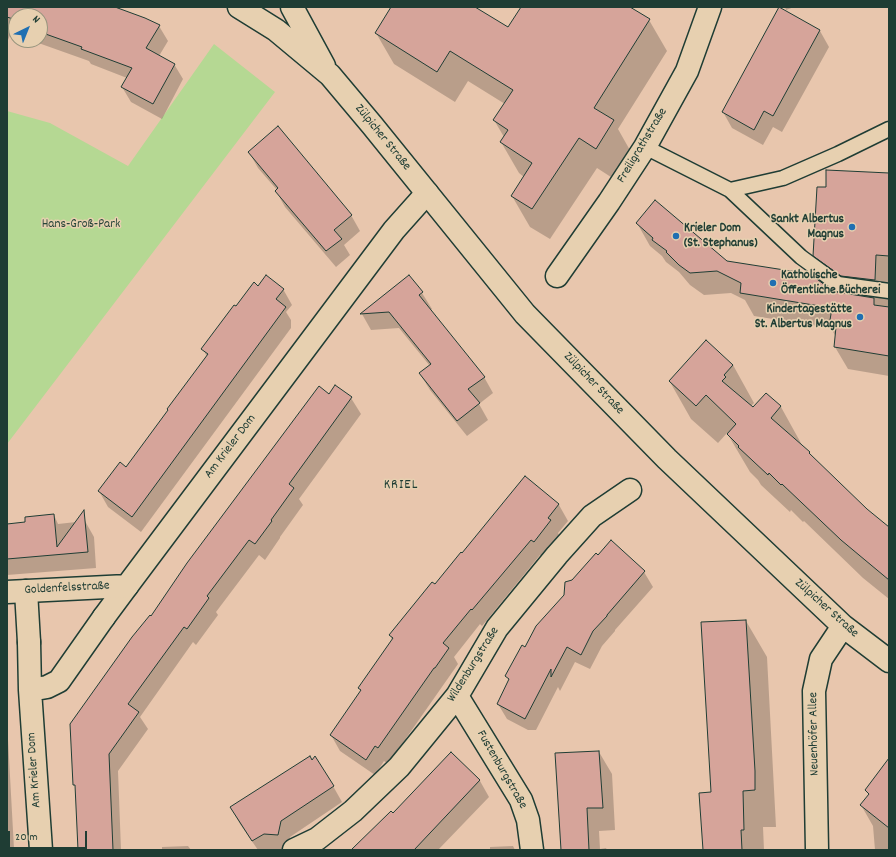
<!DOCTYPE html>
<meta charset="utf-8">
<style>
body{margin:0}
#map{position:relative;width:896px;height:857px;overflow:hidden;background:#e8c6ad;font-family:Dekko,sans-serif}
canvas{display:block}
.frame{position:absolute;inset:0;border:8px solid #1f3d34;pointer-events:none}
.north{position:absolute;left:8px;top:8px;width:40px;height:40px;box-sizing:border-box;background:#e7d0b0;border:1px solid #97957e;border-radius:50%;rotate:43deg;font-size:11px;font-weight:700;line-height:16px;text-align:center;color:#1f3d34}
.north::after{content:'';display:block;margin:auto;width:14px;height:18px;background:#1f6fb2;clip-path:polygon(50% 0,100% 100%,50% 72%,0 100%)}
.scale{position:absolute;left:8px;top:831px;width:79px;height:18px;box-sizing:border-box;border:2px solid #1f3d34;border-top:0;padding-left:5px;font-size:12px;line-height:14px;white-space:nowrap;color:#1f3d34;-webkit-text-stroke:3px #e7d0b0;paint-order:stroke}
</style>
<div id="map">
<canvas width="896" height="857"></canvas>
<div class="frame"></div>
<div class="north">N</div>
<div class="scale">20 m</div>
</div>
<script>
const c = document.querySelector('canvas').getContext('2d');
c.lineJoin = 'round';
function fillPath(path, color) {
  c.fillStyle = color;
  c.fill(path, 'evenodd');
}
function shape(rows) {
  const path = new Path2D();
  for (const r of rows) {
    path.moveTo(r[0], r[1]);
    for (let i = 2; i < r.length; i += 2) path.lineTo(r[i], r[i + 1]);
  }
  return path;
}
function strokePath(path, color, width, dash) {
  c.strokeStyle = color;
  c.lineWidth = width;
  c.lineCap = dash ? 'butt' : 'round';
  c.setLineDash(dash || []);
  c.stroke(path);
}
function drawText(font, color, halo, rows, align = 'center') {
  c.font = font + ' Dekko,sans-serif';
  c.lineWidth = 3;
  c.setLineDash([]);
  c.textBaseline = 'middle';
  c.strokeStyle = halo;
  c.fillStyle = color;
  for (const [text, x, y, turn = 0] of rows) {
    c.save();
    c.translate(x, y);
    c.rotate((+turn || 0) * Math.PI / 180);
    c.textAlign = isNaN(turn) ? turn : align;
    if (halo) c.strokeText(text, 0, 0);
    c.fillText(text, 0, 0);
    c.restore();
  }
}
const green = shape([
 [214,44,275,92,7,444,7,111,50,123,128,166]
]);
const shadow = shape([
 [7,7,101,7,159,26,168,41,159,56,174,64,183,79,162,119,131,102,122,87,127,78,91,64,89,61,30,40,40,40,40,16,16,16,16,35,11,33,8,40,7,40],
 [392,7,473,7,508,29,522,7,628,7,649,20,667,51,618,129,631,152,614,179,597,168,550,239,530,227,512,196,524,177,519,173,501,142,504,137,494,120,505,104,468,81,455,102,394,64,376,33],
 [785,7,794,7,786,10],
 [779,9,820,31,829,47,782,132,773,127,763,145,732,128,723,112],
 [249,152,351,215,360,231,344,245,350,255,336,267,285,207,276,191,277,190,258,168],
 [889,174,889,376,848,369,835,347,836,337,831,328,754,316,745,300,731,293,704,295,690,285,679,272,666,262,662,256,650,246,637,223,726,262,832,292,848,295,830,281,814,255,826,188],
 [409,276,422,293,432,309,430,310,484,377,493,393,479,404,488,420,467,436,430,390,420,374,430,366,399,328,371,330,362,314],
 [258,287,283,289,292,305,286,312,291,320,291,328,141,532,108,507,99,491,126,468,207,357,203,349,236,307],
 [733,365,754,403,751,406,753,408,766,394,781,407,802,445,801,446,812,458,866,509,889,528,889,599,863,578,804,521,803,522,791,510,790,512,761,485,758,480,750,472,727,433,718,443,691,419,670,382],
 [336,386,351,398,361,414,299,499,303,505,280,537,280,538,265,560,259,555,216,612,218,615,196,645,193,642,140,717,148,729,118,771,121,850,79,850,76,787,74,784,151,618],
 [525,478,559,505,568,521,558,533,560,537,543,557,540,555,482,626,480,624,454,657,458,664,388,764,384,761,375,775,340,751,331,735,361,692,359,688,392,640,390,635,435,586],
 [54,515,58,524,85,521,94,537,96,568,7,575,7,525,26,523],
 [611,542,644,572,653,587,615,630,615,631,602,646,590,669,575,662,560,691,558,687,536,730,528,730,507,719,498,704,509,681,507,676,526,648,565,595,573,581,598,557],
 [746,621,767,657,776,827,763,827,764,850,704,850,712,793],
 [7,721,14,849,14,850,7,850],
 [599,752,612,774,615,830,599,831,600,849,606,848,607,850,562,850],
 [451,754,480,781,489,797,438,850,357,850],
 [889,760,889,850,875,850,873,826,861,805,869,795,866,790],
 [312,762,333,786,342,802,290,837,287,850,258,850,240,824,231,808],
 [188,846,191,850,162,850,162,847],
 [513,846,515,850,490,850,490,847]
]);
const building = shape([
 [7,7,115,7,145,18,160,25,146,48,175,64,153,104,121,87,132,68,81,49,82,47,40,32,40,16,16,16,16,20,7,17,7,7],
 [391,7,475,7,508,27,521,7,630,7,650,19,594,108,614,120,596,149,579,138,532,209,511,196,532,163,500,142,508,130,493,120,513,90,450,51,437,72,375,33,391,7],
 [779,7,820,30,773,116,764,111,754,130,722,112,779,7],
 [278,126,352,215,334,230,342,239,326,251,275,191,278,188,248,152,278,126],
 [826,170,889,173,889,256,876,255,875,280,841,276,813,256,817,187,826,187,826,170],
 [655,200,727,261,810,274,833,291,837,292,874,298,874,305,889,307,889,356,834,347,836,327,829,326,832,308,740,293,741,283,717,271,690,273,679,265,666,252,667,251,652,240,653,238,636,223,655,200],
 [266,275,284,289,276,299,286,307,132,517,98,491,120,462,126,467,168,410,167,409,208,354,201,349,234,305,236,306,254,282,258,286,266,275],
 [409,275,423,292,419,295,485,377,468,389,480,403,457,421,419,373,431,364,389,312,360,314,409,275],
 [706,340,733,365,724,375,726,377,722,381,753,407,766,393,781,406,771,418,810,452,809,453,867,509,889,527,889,580,841,540,782,484,781,485,769,473,768,475,738,447,739,446,727,434,736,424,706,395,696,406,669,381,706,340],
 [335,385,352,397,289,484,294,488,271,520,272,521,255,544,249,540,207,596,209,598,187,629,184,627,128,704,139,712,109,754,113,850,78,850,75,785,73,785,70,724,132,637,150,615,151,616,187,563,319,386,329,394,335,385],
 [525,476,559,504,548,518,551,520,534,542,531,540,472,610,471,609,443,643,449,648,435,668,434,668,378,748,375,746,366,760,330,735,361,690,358,688,393,638,389,635,432,582,435,584,461,552,462,553,525,476],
 [84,510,88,552,7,559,7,524,25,522,25,517,54,514,57,547,84,510],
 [611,540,645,571,607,615,607,616,593,631,581,655,567,647,551,677,551,669,525,719,497,704,509,679,505,676,522,645,525,647,536,626,564,595,565,582,572,580,596,553,598,555,611,540],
 [746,620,755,771,755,790,743,791,744,830,741,830,742,850,703,850,699,793,711,792,701,622,746,620],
 [599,751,603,808,587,808,589,850,561,850,555,753,599,751],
 [451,752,480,780,414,850,351,850,391,811,393,813,451,752],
 [310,756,312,760,315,756,334,786,281,821,278,835,264,834,252,841,230,807,310,756],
 [889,758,889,828,860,805,869,794,865,790,889,758]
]);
const service = shape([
 [645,147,730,190,801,257,838,284,889,291],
 [730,190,783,178,838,154,889,129]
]);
const pedestrian = shape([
 [26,591,29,642],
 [104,617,127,586]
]);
const minor = shape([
 [557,276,609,202,645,147,687,71,710,7],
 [7,592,127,586,394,230,427,193],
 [29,642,30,690,41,850],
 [30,690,47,687,59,681,104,617],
 [457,696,521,800,528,820,532,850],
 [294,850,317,839,353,811,399,767,457,696,497,628,557,555,592,516,630,490]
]);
const tertiary = shape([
 [239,7,276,30,330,75,372,125,525,314,667,459,843,626,889,661],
 [292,7,324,66],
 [817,850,814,691,821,659,843,626]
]);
const markers = [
 [852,227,4,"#1f6fb2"],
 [676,236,4,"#1f6fb2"],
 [773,283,4,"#1f6fb2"],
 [860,317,4,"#1f6fb2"]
];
const streetNames = [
 ["Zülpicher Straße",382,138,51],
 ["Freiligrathstraße",643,146,-59],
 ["Zülpicher Straße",593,384,46],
 ["Am Krieler Dom",231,447,-53],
 ["Goldenfelsstraße",67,589,-3],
 ["Zülpicher Straße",826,609,42],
 ["Wildenburgstraße",474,665,-58],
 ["Neuenhöfer Allee",815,734,-91],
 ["Am Krieler Dom",35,770,-94],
 ["Fustenburgstraße",501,770,60]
];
const poiNames = [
 ["Sankt Albertus",844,220],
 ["Magnus",844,235],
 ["Krieler Dom",684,229,"left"],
 ["(St. Stephanus)",684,244,"left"],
 ["Katholische",781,276,"left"],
 ["Öffentliche Bücherei",781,291,"left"],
 ["Kindertagestätte",852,310],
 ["St. Albertus Magnus",852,325]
];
const parkNames = [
 ["Hans-Groß-Park",81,225]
];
const neighbourhoodNames = [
 ["KRIEL",401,486]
];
fillPath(green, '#b5d893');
fillPath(shadow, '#0003');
fillPath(building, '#d6a49a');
strokePath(building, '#1f3d34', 1);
strokePath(service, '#1f3d34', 17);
strokePath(pedestrian, '#1f3d34', 25);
strokePath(minor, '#1f3d34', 25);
strokePath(tertiary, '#1f3d34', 25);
strokePath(service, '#e7d0b0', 14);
strokePath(pedestrian, '#e7d0b0', 22);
strokePath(minor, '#e7d0b0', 22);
strokePath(tertiary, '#e7d0b0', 22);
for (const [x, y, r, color] of markers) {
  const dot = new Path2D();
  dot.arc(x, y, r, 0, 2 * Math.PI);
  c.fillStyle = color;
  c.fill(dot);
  strokePath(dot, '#e7d0b0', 1.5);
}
drawText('13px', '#1f3d34', '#e7d0b0', streetNames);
drawText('bold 13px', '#1f3d34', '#e7d0b0', poiNames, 'right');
drawText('13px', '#264539', '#e7d0b0', parkNames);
c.letterSpacing = '1px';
drawText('14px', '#1f3d34', '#e7d0b0', neighbourhoodNames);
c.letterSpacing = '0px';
</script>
